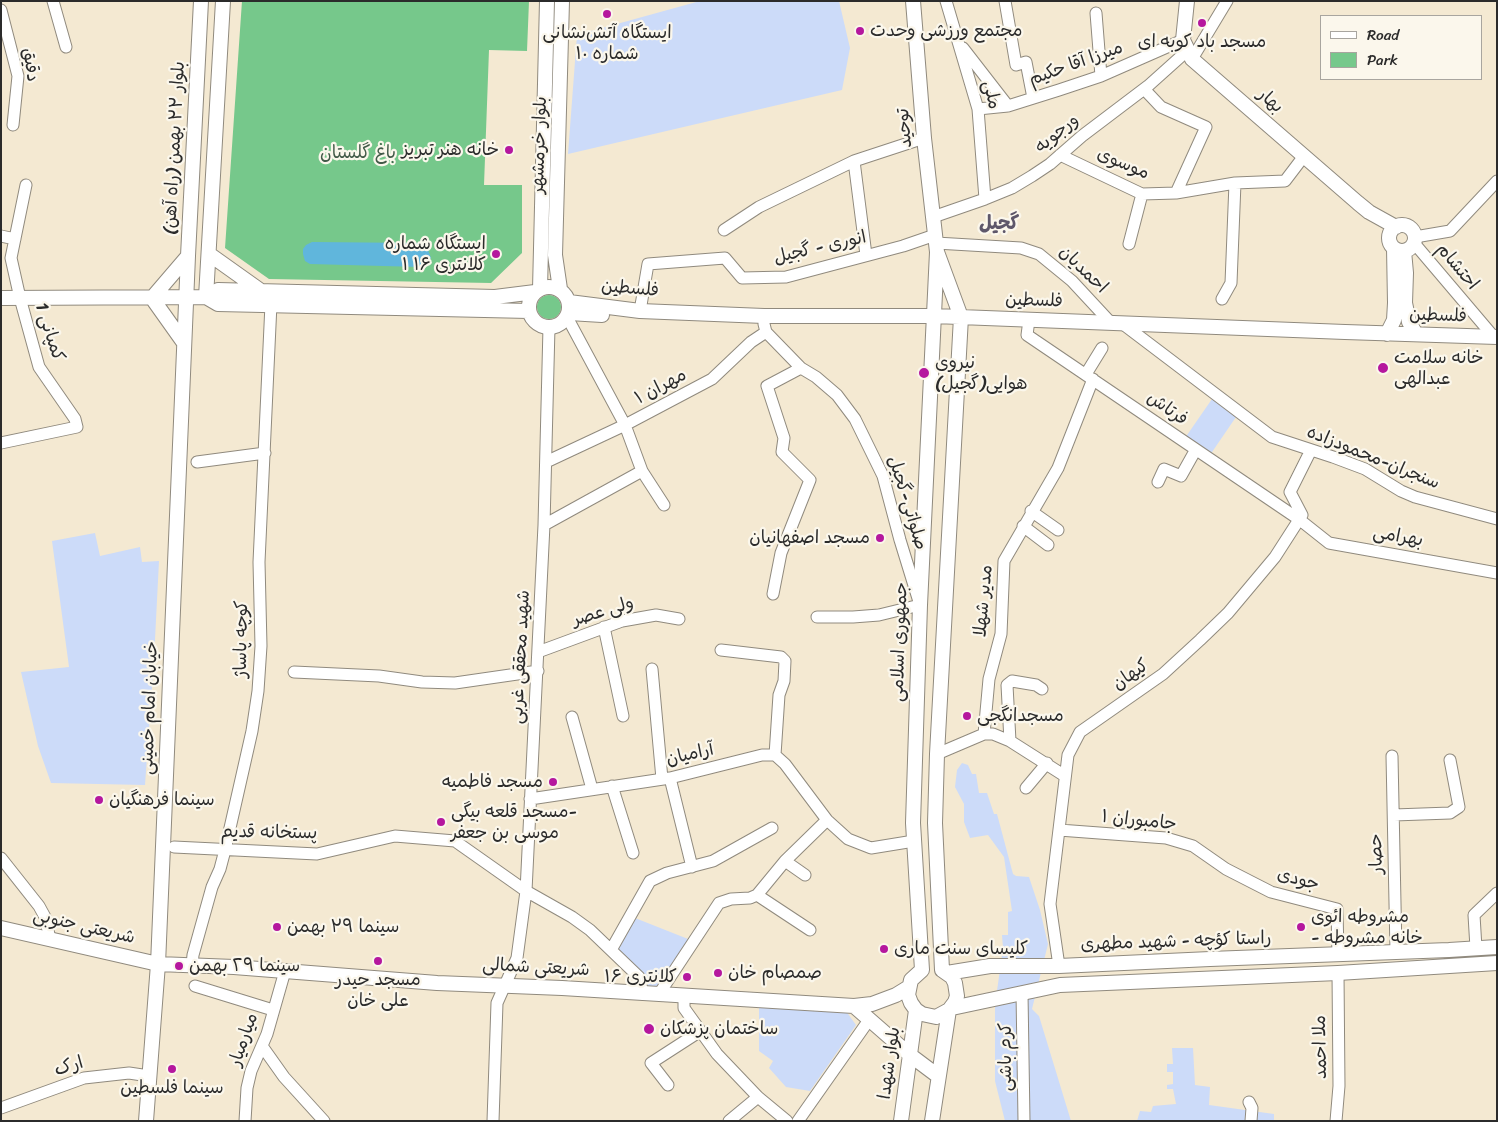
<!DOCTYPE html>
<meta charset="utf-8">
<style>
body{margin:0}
#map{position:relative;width:1498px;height:1122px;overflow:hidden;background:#f4e9d2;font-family:Sriracha,sans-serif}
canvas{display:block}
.frame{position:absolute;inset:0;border:2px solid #2b2b2b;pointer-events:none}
.legend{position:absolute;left:1320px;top:15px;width:162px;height:65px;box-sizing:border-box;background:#fbf7ec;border:1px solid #a8a59f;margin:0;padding:6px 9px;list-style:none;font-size:15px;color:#2b2b2b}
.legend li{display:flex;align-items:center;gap:10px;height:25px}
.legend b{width:25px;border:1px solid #a8a59f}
</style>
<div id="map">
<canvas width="1498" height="1122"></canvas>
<div class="frame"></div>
<ul class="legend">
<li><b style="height:6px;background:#fff"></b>Road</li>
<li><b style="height:14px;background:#76c88b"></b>Park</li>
</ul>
</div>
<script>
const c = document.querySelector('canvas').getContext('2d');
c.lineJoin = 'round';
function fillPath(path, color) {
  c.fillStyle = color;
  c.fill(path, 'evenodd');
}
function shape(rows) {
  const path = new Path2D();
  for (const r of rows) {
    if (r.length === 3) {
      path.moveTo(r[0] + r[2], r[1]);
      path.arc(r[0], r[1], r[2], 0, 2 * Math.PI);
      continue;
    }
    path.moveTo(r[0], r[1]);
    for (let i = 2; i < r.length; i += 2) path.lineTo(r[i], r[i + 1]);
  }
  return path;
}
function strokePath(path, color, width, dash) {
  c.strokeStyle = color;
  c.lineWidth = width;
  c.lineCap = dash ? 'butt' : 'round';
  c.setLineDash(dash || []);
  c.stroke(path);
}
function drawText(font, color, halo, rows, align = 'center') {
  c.font = font + ' Sriracha,"Playpen Sans Arabic",sans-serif';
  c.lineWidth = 4.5;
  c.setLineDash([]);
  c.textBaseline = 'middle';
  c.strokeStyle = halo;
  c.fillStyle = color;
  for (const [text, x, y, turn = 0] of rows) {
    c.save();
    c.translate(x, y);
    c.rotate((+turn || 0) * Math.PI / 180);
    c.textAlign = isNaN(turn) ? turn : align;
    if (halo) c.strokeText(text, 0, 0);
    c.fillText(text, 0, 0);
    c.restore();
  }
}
const built = shape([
 [700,1,839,1,850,48,842,90,568,154,577,35],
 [1212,399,1236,417,1210,455,1185,438],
 [95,533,100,556,140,547,142,562,159,561,154,659,145,785,51,783,38,746,21,672,69,667,52,541],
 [962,763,968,765,972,774,976,774,979,793,987,793,994,814,997,814,1013,874,1016,876,1029,877,1040,910,1048,944,1032,1009,1039,1016,1071,1121,1005,1121,995,1081,995,1005,1003,948,1002,935,1008,935,1008,912,1012,911,1004,857,988,835,970,838,964,822,964,804,955,787,957,770],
 [630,916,688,939,659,986,646,986,615,946],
 [759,1005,846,1011,856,1025,810,1091,786,1087,769,1068,773,1061,759,1051],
 [1172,1048,1193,1048,1195,1085,1210,1087,1209,1105,1274,1114,1274,1121,1137,1121,1140,1111,1151,1112,1153,1106,1176,1104,1173,1089,1167,1089,1167,1085,1173,1084,1173,1072,1167,1072,1167,1064,1173,1064]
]);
const green = shape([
 [242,1,529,1,527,51,489,50,484,185,522,185,522,253,491,283,269,279,225,248],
 [549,307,12]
]);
const water = shape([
 [312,242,420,243,427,247,431,258,425,266,420,267,310,264,305,261,303,254,303,249,306,245]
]);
const minor = shape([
 [53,1,66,47],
 [946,1,978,109,985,199],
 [1005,1,1016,65,1026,62,1033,98],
 [1,10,18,76,13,125],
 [1096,13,1101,76],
 [963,48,1008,106],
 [1192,59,1227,1],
 [1144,89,1161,107,1206,127,1176,193],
 [978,109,1008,106,1059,90,1101,76,1183,40],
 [1060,155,1142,194,1176,193,1235,183,1285,181,1304,156],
 [854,161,866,255],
 [933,217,985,199,1012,188,1032,176,1050,164,1082,136,1148,86,1187,51],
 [724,230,759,207,854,161,924,138],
 [1,236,15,239],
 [1415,237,1450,231,1497,181],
 [936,243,1021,248,1039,254,1072,281,1111,323],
 [1414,243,1493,336],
 [1129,244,1142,194],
 [1222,299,1231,283,1235,183],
 [640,311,648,264,725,258,742,278,786,277,903,246,935,235],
 [567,317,625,425,642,471,664,505],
 [1029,320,1027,335,1300,520,1329,543,1497,573],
 [1123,324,1272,437,1333,457,1365,469,1401,491,1415,497,1497,519],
 [766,332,801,368,816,377,837,395,855,419,883,476,900,540,920,605,879,615,853,617,817,617],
 [1086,374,1102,348],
 [1,443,77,427,75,419,39,367,20,298,11,258,26,185],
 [197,462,265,453],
 [546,462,625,425,712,379,751,342,766,332,764,324,764,316],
 [1158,482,1164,469,1181,476,1195,451],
 [1031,511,1058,530],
 [544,525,642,471],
 [1023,526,1048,545],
 [773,594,781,553,810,480,782,452,784,438,767,386,801,368],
 [604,627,623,716],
 [721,650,781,657,785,661,784,681,779,695,775,755],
 [538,652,622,621,656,615,679,619],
 [652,669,662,779],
 [294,672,379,676,422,682,455,683,538,671],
 [572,717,592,789],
 [984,734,993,734,1010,741,1065,776],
 [1010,741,1007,685,1012,681,1036,685,1042,689],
 [937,754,984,734,989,679,1001,634,1004,561,1058,468,1093,379],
 [1392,756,1396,952],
 [670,778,692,867],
 [612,786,633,853],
 [1026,788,1047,763],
 [530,799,670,778,762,755,775,755,785,764,827,820,848,839,871,848,914,841],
 [1394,815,1450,813,1459,807,1450,760],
 [1059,830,1166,838,1193,846,1226,869,1271,892,1337,909,1338,955],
 [174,847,317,854,395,836,455,841,526,891,572,917,590,930,639,977,643,994],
 [1,858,39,906,45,917,50,939],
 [785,861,805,875],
 [757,895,810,930],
 [1476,948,1474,915,1497,893],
 [611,950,650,881,667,873,713,861,772,828],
 [192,965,193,955,212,887,220,869,225,850,252,731,258,691,261,646,259,562,271,304],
 [1059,966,1050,904,1068,755,1080,732,1163,674,1200,640,1228,613,1275,557,1302,515,1290,492,1311,450],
 [195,986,273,1010],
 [1022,993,1024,1121],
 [659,994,719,903,731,899,750,898,757,895,785,861,827,820],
 [684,995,684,1008,717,1054,758,1097,787,1121],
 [262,1046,284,1077,324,1121],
 [668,1085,651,1063,699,1032],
 [1249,1102,1252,1108,1251,1121],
 [1,1108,84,1078,129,1073,149,1076],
 [245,1121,247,1088,251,1071,267,1034,285,971],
 [493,1121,497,1003,517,958,526,891,544,525,549,327],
 [729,1121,758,1097],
 [798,1121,869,1020],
 [1336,1121,1339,1086,1338,973]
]);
const major = shape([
 [913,1,924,138,937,252,920,605,913,823,922,970,911,980,908,995,911,1003,916,1010,922,1014,936,1017,949,1010,955,1002,957,996,955,983,952,977,942,970,935,823,937,754,961,317,937,252],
 [1187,1,1183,40,1192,59,1358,203,1369,212,1396,227],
 [1402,238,13],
 [1404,251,1406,273,1405,303,1409,322,1416,334],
 [209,254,261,291],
 [549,307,20],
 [540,289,547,1],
 [560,289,555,255,562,1],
 [206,297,218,304,529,311],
 [206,297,223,1],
 [1,298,206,297,218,290,495,297,535,292],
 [152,298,188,256],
 [152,298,184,343],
 [569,302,640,311,764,316,934,316,1345,332,1497,337],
 [569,313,602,315],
 [1387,334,1394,320,1395,303,1394,248],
 [1,928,158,964,234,967,437,983,562,988,854,1006,872,1004,896,995,909,987],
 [947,973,990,966,1059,966,1210,959,1449,950,1497,947],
 [854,1006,910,1055,938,1076],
 [952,1008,1060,985,1338,973,1497,963],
 [146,1121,158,964,188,256,201,1],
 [901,1121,916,1010],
 [932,1121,949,1010]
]);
const markers = [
 [607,14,5,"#b5179e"],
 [1202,23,5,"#b5179e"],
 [860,31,5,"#b5179e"],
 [509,150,5,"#b5179e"],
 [496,254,5,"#b5179e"],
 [1383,368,6,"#b5179e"],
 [924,373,6,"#b5179e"],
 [880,538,5,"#b5179e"],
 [967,716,5,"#b5179e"],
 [553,782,5,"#b5179e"],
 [99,800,5,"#b5179e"],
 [441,822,5,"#b5179e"],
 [277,927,5,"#b5179e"],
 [1301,927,5,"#b5179e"],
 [884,949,5,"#b5179e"],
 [378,961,5,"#b5179e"],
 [179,966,5,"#b5179e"],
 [718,973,5,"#b5179e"],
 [687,977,5,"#b5179e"],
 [649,1029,6,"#b5179e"],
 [172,1069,5,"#b5179e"]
];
const poiNames = [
 ["مجتمع ورزشی وحدت",870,31],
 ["ایستگاه آتش‌نشانی",607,33,"center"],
 ["شماره ۱۰",607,54,"center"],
 ["مسجد باد کوبه ای",1202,42,"center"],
 ["خانه هنر تبریز",499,150,"right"],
 ["ایستگاه شماره",486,244,"right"],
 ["۱ کلانتری ۱۶",486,265,"right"],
 ["خانه سلامت",1394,358],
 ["عبدالهی",1394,379],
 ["نیروی",935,363],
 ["هوایی(گجیل)",935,384],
 ["مسجد اصفهانیان",870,538,"right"],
 ["مسجدانگجی",977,716],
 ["مسجد فاطمیه",543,782,"right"],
 ["سینما فرهنگیان",109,800],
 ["مسجد قلعه بیگی-",451,812],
 ["موسی بن جعفر",451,833],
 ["مشروطه ائوی",1311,917],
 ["- خانه مشروطه",1311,938],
 ["سینما ۲۹ بهمن",287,927],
 ["کلیسای سنت ماری",894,949],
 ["سینما ٢٩ بهمن",189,966],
 ["صمصام خان",728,973],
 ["کلانتری ۱۶",677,977,"right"],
 ["مسجد حیدر",378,980,"center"],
 ["علی خان",378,1001,"center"],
 ["ساختمان پزشکان",660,1029],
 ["سینما فلسطین",172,1088,"center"]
];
const streetNames = [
 ["میرزا آقا حکیم",1076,64,-20],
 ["دقیق",30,65,82],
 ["ملی",991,95,78],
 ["بهار",1270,101,41],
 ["توحید",905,128,-95],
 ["ورجویه",1057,134,-39],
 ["بلوار خرمشهر",540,145,-88],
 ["بلوار ۲۲ بهمن (راه آهن)",175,148,-87],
 ["موسوی",1123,164,23],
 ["انوری - گجیل",820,248,-13],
 ["احتشام",1457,267,50],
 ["احمدیان",1083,270,44],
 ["فلسطین",630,289,5],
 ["فلسطین",1034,301,2],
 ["فلسطین",1438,316,2],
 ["کمپانی 1",49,332,72],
 ["مهران ۱",661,387,-28],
 ["فرتاش",1167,409,35],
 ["سنجران-محمودزاده",1373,458,22],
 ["صلواتی-گجیل",907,503,73],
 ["بهرامی",1398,537,10],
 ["مدیر شهلا",984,601,-85],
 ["ولی عصر",603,612,-17],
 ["کوچه پاساژ",242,639,-89],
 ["جمهوری اسلامی",900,642,-88],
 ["شهید محققی غربی",521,657,-87],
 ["کیهان",1131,675,-35],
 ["خیابان امام خمینی",150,708,-88],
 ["آرامیان",690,755,-13],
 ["جامبوران ۱",1139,821,6],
 ["پستخانه قدیم",269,833,1],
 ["حصار",1377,854,-91],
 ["جودی",1298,880,16],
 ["شریعتی جنوبی",84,927,13],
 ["راستا کؤچه - شهید مطهری",1176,942,-2],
 ["شریعتی شمالی",536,968,3],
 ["میارمیار",244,1040,-71],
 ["ملا احمد",1321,1047,-91],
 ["کرم باشی",1006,1057,-90],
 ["بلوار شهدا",890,1063,-82],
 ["ارک",69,1067,-17]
];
const parkNames = [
 ["باغ گلستان",358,153]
];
const neighbourhoodNames = [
 ["گجیل",999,224]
];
fillPath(built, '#ccdbf9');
fillPath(green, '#76c88b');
fillPath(water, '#60b6dc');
strokePath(minor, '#908a7e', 13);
strokePath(major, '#908a7e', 16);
strokePath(minor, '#fff', 11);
strokePath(major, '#fff', 14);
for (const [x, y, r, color] of markers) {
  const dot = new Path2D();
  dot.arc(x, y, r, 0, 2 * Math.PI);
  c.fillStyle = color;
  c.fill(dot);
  strokePath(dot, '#fbf7ec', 2);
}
drawText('18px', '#2b2b2b', '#fbf7ec', poiNames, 'left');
drawText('18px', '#2b2b2b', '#fbf7ec', streetNames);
drawText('18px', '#425a48', '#fbf7ec', parkNames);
drawText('bold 19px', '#5e576a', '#fbf7ec', neighbourhoodNames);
</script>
